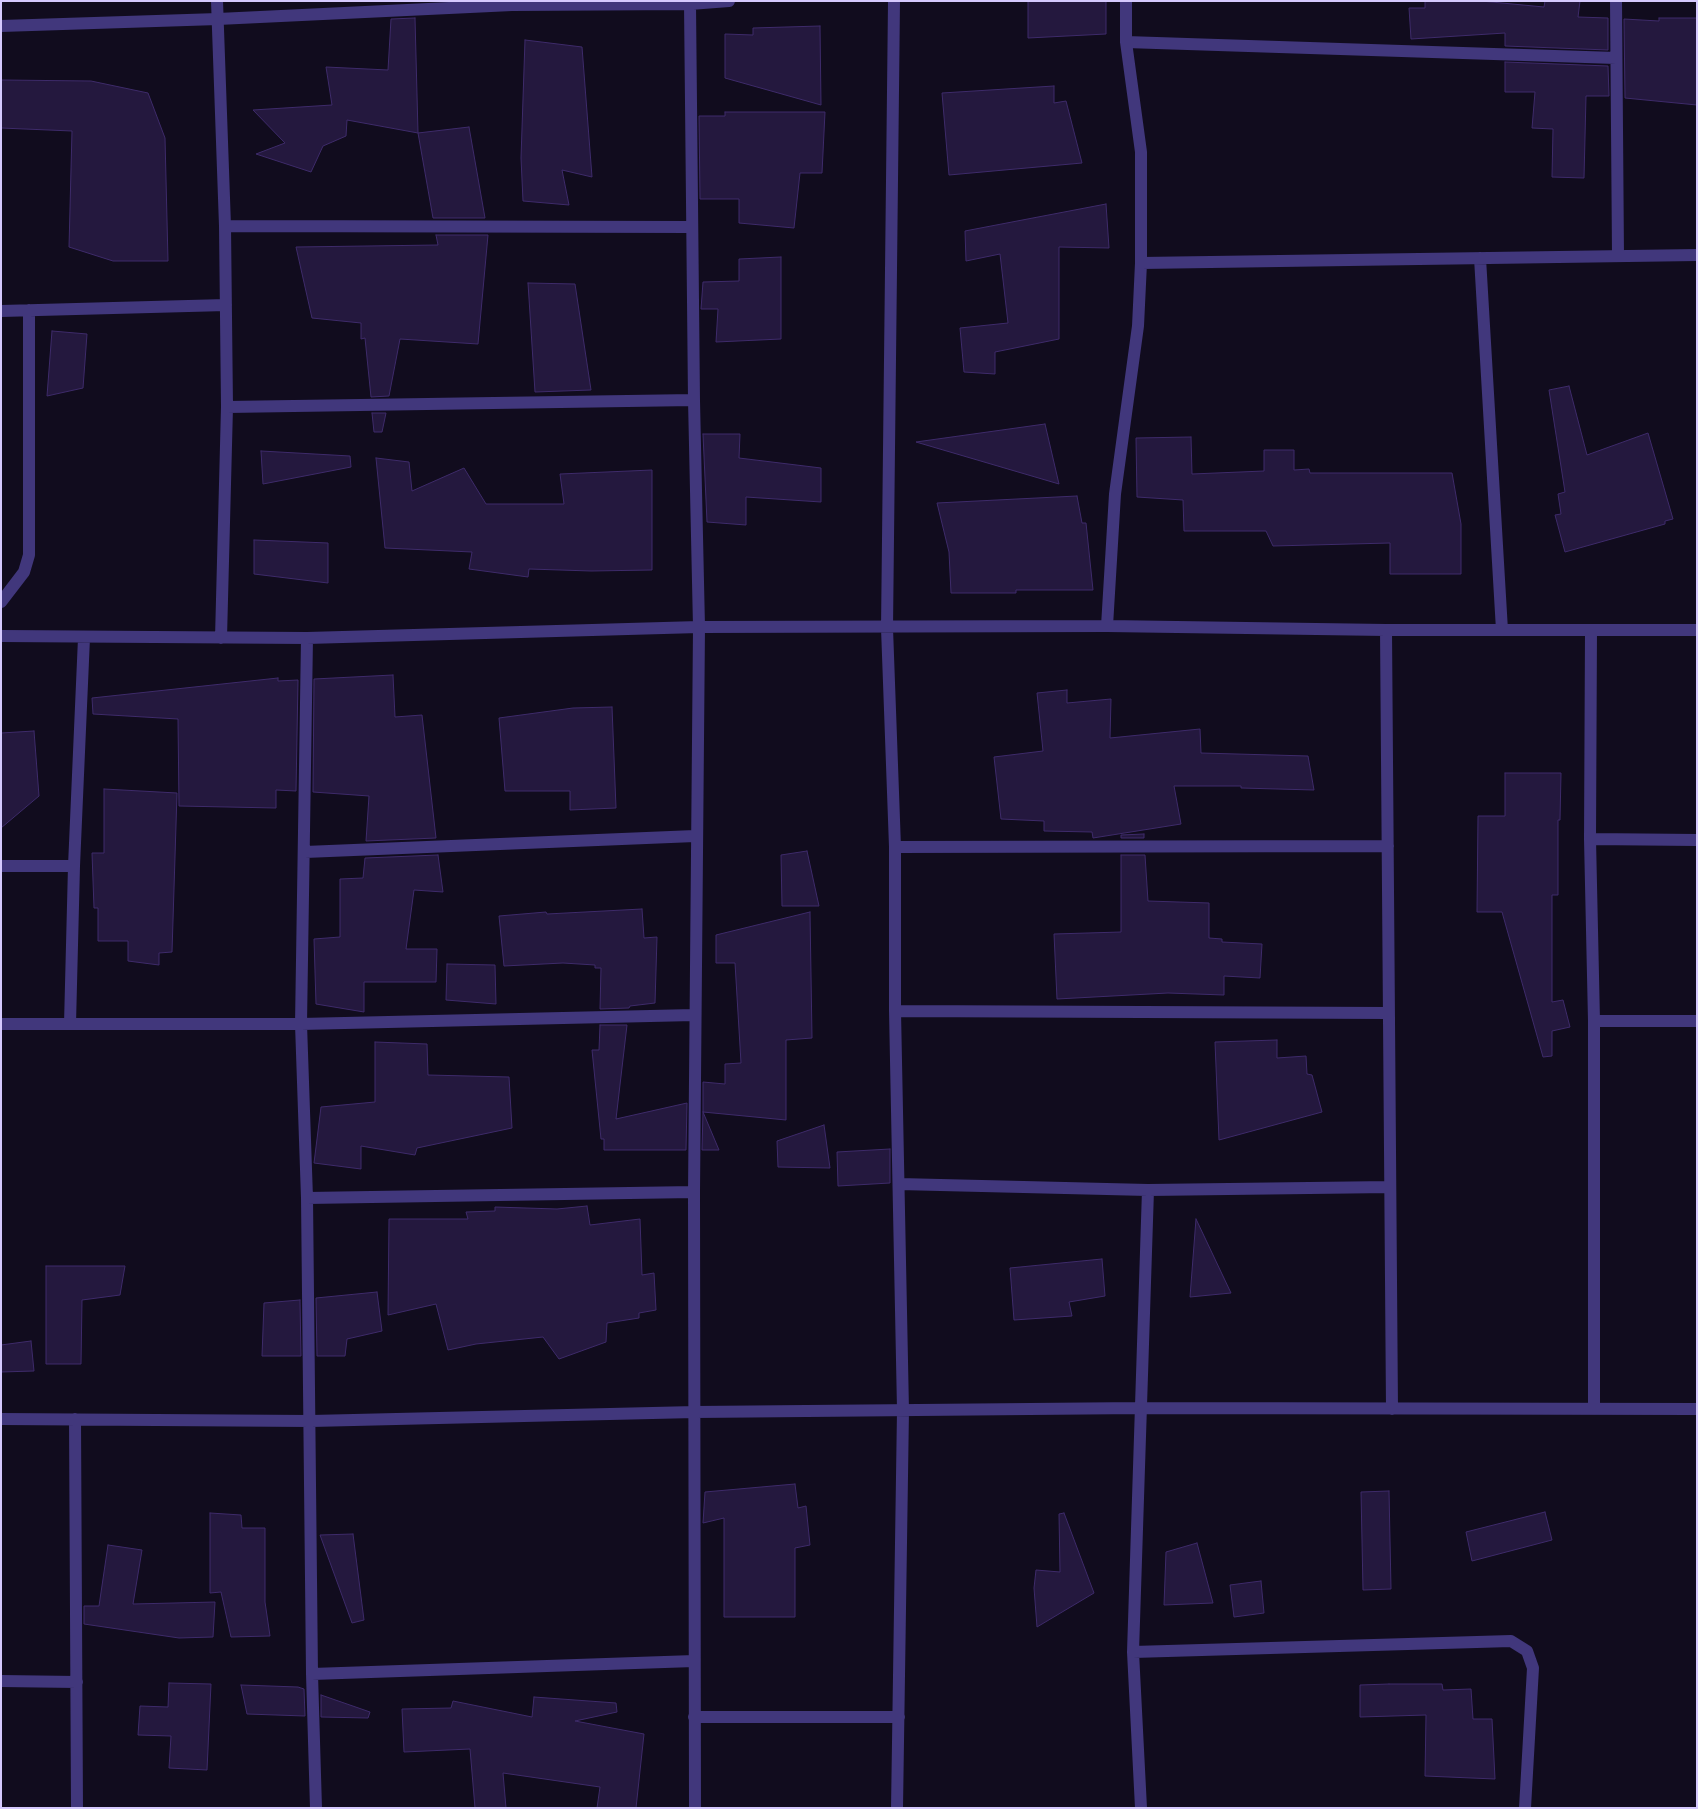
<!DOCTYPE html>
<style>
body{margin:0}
#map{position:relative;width:1698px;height:1809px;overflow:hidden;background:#110c1e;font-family:Manrope,sans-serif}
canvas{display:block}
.frame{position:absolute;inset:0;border:2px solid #d5c9fe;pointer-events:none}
</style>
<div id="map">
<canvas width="1698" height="1809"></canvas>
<div class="frame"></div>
</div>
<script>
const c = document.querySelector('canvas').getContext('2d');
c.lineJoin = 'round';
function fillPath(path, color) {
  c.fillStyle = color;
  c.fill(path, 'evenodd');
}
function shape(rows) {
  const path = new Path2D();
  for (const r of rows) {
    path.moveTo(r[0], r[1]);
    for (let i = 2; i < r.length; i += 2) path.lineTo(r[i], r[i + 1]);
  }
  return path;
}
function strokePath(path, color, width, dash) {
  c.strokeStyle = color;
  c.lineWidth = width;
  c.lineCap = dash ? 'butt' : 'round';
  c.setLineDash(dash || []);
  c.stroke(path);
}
const building = shape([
 [1028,1,1106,1,1106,34,1028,38,1028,1],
 [1425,1,1481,1,1544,7,1545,1,1580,1,1578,17,1608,18,1608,50,1505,46,1505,33,1411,39,1409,8,1425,8,1425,1],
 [415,18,418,133,347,120,346,136,323,146,311,172,256,154,285,143,253,110,332,105,326,67,388,70,391,19,415,18],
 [1659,18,1697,18,1697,105,1625,98,1624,19,1659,21,1659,18],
 [820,26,821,105,725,78,725,34,753,35,753,28,820,26],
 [525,40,582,47,592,177,562,170,569,205,523,201,521,158,525,40],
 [1505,62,1608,66,1609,96,1586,96,1584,178,1552,177,1553,129,1532,128,1535,92,1505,92,1505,62],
 [1,80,91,81,148,93,165,138,168,261,113,261,69,247,72,131,1,128,1,80],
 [1054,86,1054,103,1066,101,1082,163,949,175,942,93,1054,86],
 [725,112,825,112,822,173,800,173,794,228,739,223,739,199,700,199,699,116,725,116,725,112],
 [469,127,485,218,433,218,418,133,469,127],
 [1106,204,1109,248,1059,247,1059,339,995,352,995,374,964,372,960,328,1008,323,1000,254,966,261,965,231,1106,204],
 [436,235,488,235,478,344,400,339,389,396,371,397,365,338,361,339,361,323,312,318,296,247,438,245,436,235],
 [781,257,781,339,716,342,718,309,701,309,703,282,739,281,739,259,781,257],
 [528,283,575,284,591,390,535,392,528,283],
 [52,331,87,334,83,388,47,396,52,331],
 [1569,386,1587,455,1648,433,1673,519,1665,521,1665,524,1565,552,1555,515,1561,514,1558,494,1565,492,1549,390,1569,386],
 [372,413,386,413,382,432,374,432,372,413],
 [1045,424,1059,484,916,442,1045,424],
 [703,434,740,434,739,458,821,468,821,502,746,497,746,525,707,522,703,434],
 [1191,437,1192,474,1264,471,1264,450,1294,450,1294,470,1309,469,1310,473,1452,473,1461,524,1461,574,1390,574,1390,543,1273,546,1266,531,1184,531,1183,500,1137,497,1136,438,1191,437],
 [261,451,350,456,351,467,263,484,261,451],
 [376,458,409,462,412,491,464,468,486,504,564,504,560,474,652,470,652,570,591,571,529,569,528,577,469,569,472,552,385,548,376,458],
 [1077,496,1082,523,1086,523,1093,590,1016,590,1016,593,951,593,949,552,937,503,1077,496],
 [254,540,328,543,328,583,254,574,254,540],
 [393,675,395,717,422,715,436,838,366,841,369,796,313,792,314,679,393,675],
 [278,678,278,681,298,680,296,791,276,790,276,808,179,806,178,719,93,714,92,698,278,678],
 [1067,690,1067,703,1111,699,1110,738,1200,729,1201,753,1308,756,1314,790,1241,788,1241,786,1174,786,1181,824,1093,838,1092,832,1044,831,1044,821,1001,819,994,757,1043,751,1037,693,1067,690],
 [612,707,616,808,570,810,570,791,505,791,499,718,573,708,612,707],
 [34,731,39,796,1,828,1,733,34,731],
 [1505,773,1561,773,1560,820,1558,820,1558,895,1552,895,1552,1002,1563,1000,1570,1027,1552,1031,1552,1056,1543,1057,1502,912,1477,912,1478,816,1505,816,1505,773],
 [104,789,177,793,172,952,159,953,159,965,128,961,128,941,98,941,98,908,94,908,92,853,104,853,104,789],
 [1144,834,1144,838,1121,838,1121,835,1144,834],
 [807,851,819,906,782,906,781,855,807,851],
 [438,855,443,892,414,890,406,949,437,949,436,982,364,982,364,1012,316,1004,314,939,340,937,340,879,363,878,365,858,438,855],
 [1121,855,1145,855,1148,901,1209,903,1209,938,1222,939,1222,942,1262,944,1260,978,1224,976,1224,995,1168,993,1057,999,1054,934,1121,932,1121,855],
 [642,909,644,938,657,937,655,1003,630,1006,629,1008,600,1009,601,968,595,968,595,965,563,963,504,966,499,916,546,912,547,914,642,909],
 [810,912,812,1038,786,1040,786,1120,703,1112,703,1082,725,1084,725,1064,741,1063,735,963,716,963,716,935,810,912],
 [447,964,495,965,496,1004,446,1000,447,964],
 [600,1025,627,1025,616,1119,687,1103,686,1150,604,1150,604,1139,601,1139,592,1050,599,1050,600,1025],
 [1277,1040,1277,1058,1306,1056,1307,1074,1312,1075,1322,1112,1219,1140,1215,1042,1277,1040],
 [375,1042,427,1044,428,1075,509,1077,512,1128,417,1148,415,1155,361,1146,361,1169,314,1163,321,1107,375,1102,375,1042],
 [703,1112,719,1150,702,1150,703,1112],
 [824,1125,830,1168,778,1167,777,1141,824,1125],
 [890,1149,890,1183,838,1186,837,1152,890,1149],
 [587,1206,590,1225,640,1219,642,1275,654,1273,656,1310,639,1313,639,1318,607,1323,606,1342,559,1359,543,1337,476,1344,448,1350,436,1304,388,1315,389,1219,468,1219,466,1212,495,1211,495,1207,557,1209,587,1206],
 [1196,1219,1231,1293,1190,1297,1196,1219],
 [1102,1259,1105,1296,1069,1302,1072,1316,1014,1320,1010,1268,1102,1259],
 [46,1266,125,1266,120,1295,82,1300,81,1364,46,1364,46,1266],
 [377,1292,382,1331,347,1339,345,1356,317,1356,316,1298,377,1292],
 [300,1300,301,1356,262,1356,264,1303,300,1300],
 [31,1341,34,1371,1,1372,1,1345,31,1341],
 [795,1484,798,1508,806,1506,810,1545,795,1548,795,1617,724,1617,724,1518,703,1523,705,1492,795,1484],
 [1389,1491,1391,1589,1363,1590,1361,1492,1389,1491],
 [1545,1512,1552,1540,1472,1561,1466,1532,1545,1512],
 [210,1513,241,1515,242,1528,265,1528,265,1602,270,1636,231,1637,221,1592,210,1593,210,1513],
 [1064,1513,1094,1593,1037,1627,1034,1588,1036,1570,1060,1572,1059,1514,1064,1513],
 [353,1534,364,1620,352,1623,320,1535,353,1534],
 [1197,1543,1213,1603,1164,1605,1166,1552,1197,1543],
 [108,1545,142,1550,133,1604,215,1602,213,1637,179,1638,84,1624,84,1606,99,1606,108,1545],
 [1261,1581,1264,1613,1234,1617,1230,1585,1261,1581],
 [169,1683,211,1684,207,1770,169,1768,171,1736,138,1735,140,1706,168,1707,169,1683],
 [1389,1684,1442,1684,1443,1690,1471,1689,1473,1719,1492,1719,1495,1779,1425,1776,1426,1715,1360,1717,1360,1685,1389,1684],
 [241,1685,298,1687,304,1689,305,1716,247,1714,241,1685],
 [321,1695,370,1712,368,1718,321,1717,321,1695],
 [534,1697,616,1703,617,1712,575,1721,644,1734,636,1808,597,1808,600,1787,503,1773,506,1808,475,1808,470,1749,404,1752,402,1709,451,1708,453,1701,532,1717,534,1697]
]);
const minor = shape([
 [217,1,225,226,227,407,221,638],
 [894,1,887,628,895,847,895,1011,903,1410,897,1808],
 [1616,1,1618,256],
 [690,4,694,400,699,627,694,1192,695,1808],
 [1,26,218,19,512,5,690,4,729,1],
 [1126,42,1616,58],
 [225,226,692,227],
 [1480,258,1502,630],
 [1141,263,1697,255],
 [1,311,226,305],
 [227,407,694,400],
 [1,602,24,572,29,555,29,310],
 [1107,626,1115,494,1138,326,1141,263,1141,152,1126,42,1126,1],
 [1386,630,1392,1409],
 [1591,630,1590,839,1594,1021,1594,1409],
 [1,636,307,638,699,627,1107,626,1386,630,1697,630],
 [307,638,301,1024,307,1198,312,1674,316,1808],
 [1590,839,1697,840],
 [895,847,1388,846],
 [305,852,695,836],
 [1,866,74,866,70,1024],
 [74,866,84,638],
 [895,1011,1389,1013],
 [1594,1021,1697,1021],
 [1,1024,301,1024,694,1015],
 [899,1184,1148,1190,1390,1187],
 [307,1198,694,1192],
 [1,1419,311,1421,695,1412,1141,1408,1697,1409],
 [75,1419,77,1808],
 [1133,1652,1511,1641,1527,1651,1533,1668,1525,1808],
 [312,1674,694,1661],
 [1,1681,77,1682],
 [694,1717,899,1717],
 [1141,1808,1133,1652,1148,1190]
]);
fillPath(building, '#24183e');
strokePath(building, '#3e2b6a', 1);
strokePath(minor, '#41377c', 12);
</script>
